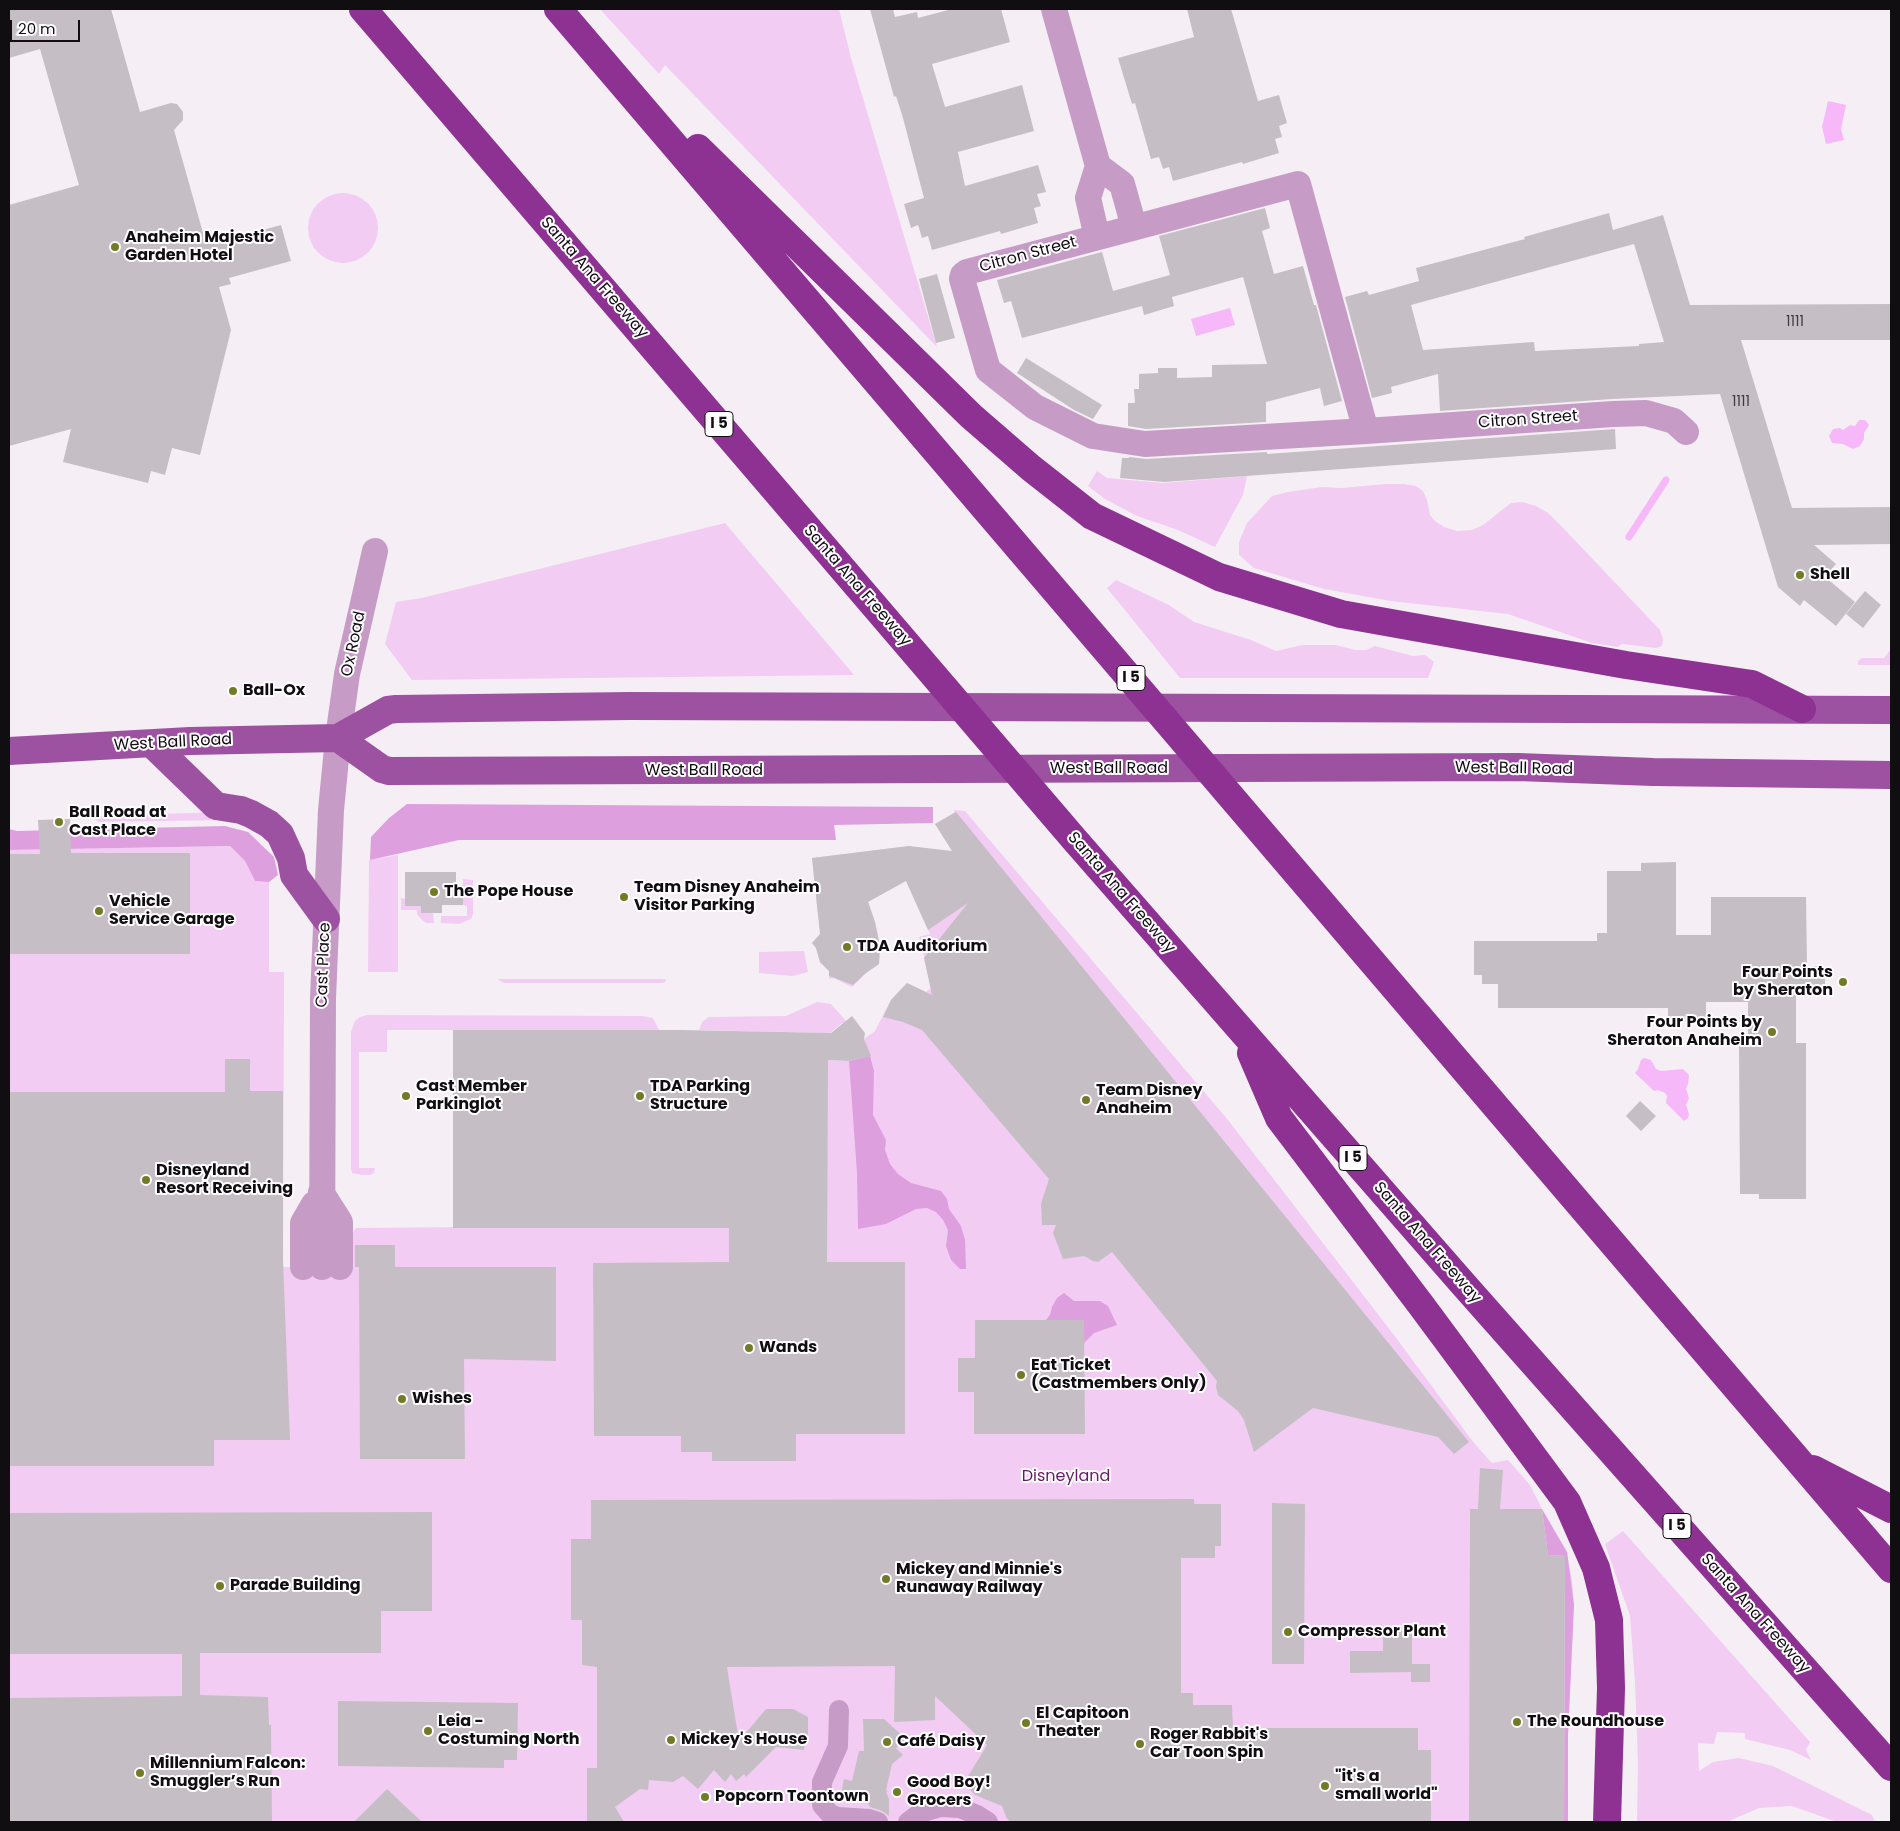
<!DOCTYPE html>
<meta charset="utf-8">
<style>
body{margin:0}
#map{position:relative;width:1900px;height:1831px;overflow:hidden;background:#f5eef5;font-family:Poppins,sans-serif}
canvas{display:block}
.frame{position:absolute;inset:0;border:10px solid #100e10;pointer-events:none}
.scale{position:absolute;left:10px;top:20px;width:70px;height:22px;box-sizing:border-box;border:2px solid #100e10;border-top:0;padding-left:6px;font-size:15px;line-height:18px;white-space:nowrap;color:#100e10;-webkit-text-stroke:4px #fffdff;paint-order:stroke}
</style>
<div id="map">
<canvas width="1900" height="1831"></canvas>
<div class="frame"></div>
<div class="scale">20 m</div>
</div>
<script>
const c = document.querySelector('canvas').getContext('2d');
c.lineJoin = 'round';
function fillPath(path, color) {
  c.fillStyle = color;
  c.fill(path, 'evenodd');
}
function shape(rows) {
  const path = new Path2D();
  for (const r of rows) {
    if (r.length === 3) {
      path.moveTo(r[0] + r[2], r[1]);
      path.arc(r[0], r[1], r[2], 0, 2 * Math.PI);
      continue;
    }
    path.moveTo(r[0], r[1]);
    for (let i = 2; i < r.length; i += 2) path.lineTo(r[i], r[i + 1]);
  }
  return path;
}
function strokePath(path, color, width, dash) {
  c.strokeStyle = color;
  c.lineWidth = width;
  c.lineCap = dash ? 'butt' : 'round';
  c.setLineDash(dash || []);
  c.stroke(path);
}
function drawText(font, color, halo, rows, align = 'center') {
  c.font = font + ' Poppins,sans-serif';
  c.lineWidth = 4;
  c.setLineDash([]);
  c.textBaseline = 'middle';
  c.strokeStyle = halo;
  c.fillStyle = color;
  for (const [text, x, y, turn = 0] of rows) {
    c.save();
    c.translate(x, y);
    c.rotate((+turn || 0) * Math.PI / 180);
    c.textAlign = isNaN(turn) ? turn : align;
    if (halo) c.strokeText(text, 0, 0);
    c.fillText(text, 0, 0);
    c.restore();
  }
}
const green = shape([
 [600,9,839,9,851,58,937,347,665,65,659,74],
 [343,228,35],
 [1097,471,1107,478,1163,483,1247,476,1243,495,1215,547,1178,530,1137,516,1105,499,1088,486],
 [1386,484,1404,484,1416,486,1423,491,1427,500,1430,515,1435,521,1444,527,1457,531,1472,530,1483,525,1511,503,1522,502,1536,506,1548,513,1567,532,1660,630,1663,639,1662,646,1656,648,1622,644,1618,647,1592,643,1508,614,1391,601,1324,589,1254,568,1239,555,1239,542,1247,523,1272,496,1288,492,1322,487,1342,488],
 [725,523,854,675,412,680,385,644,396,602,422,598],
 [1116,580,1169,605,1194,622,1251,640,1276,651,1303,645,1336,645,1355,650,1366,650,1375,646,1413,656,1425,655,1434,662,1428,678,1180,678,1107,588],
 [1891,649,1891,665,1858,665,1858,661,1862,658,1884,658],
 [953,810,965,811,1228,1120,1394,1335,1474,1443,1492,1463,1508,1460,1530,1485,1552,1529,1567,1552,1572,1580,1574,1605,1568,1735,1568,1822,9,1822,9,850,230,846,245,861,255,881,269,882,269,972,284,972,283,1267,322,1267,350,1237,356,1228,471,1227,828,1060,849,1061,870,1056,864,1039,875,1031,891,1000,898,992,907,983,926,992,946,976,925,960,919,937,930,934,905,879,868,901,875,922,880,946,879,964,866,973,852,987,834,978,829,979,829,971,820,962,816,948,812,943,832,923,818,916,812,858,909,846,948,854,952,850,935,824,955,812],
 [226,812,225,820,99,822,90,816],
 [398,855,398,972,368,972,369,860],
 [463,879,473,880,473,914,471,919,459,924,441,923,441,916,467,916,467,906,463,905],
 [401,898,405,899,405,906,421,906,421,913,433,913,434,923,426,923,421,919,417,914,417,910,401,910],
 [804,951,808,972,793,976,759,973,759,952],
 [498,979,666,979,665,982,662,983,504,983,500,981],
 [817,1002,831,1004,848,1023,842,1023,830,1033,699,1030,702,1022,709,1017,786,1016],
 [367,1015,642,1016,653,1018,659,1030,387,1030,387,1052,359,1052,359,1168,375,1168,374,1173,370,1175,362,1175,352,1173,351,1169,351,1032,355,1021,360,1017],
 [1623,1531,1810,1742,1806,1750,1811,1760,1790,1750,1745,1739,1745,1733,1717,1732,1714,1744,1698,1743,1699,1771,1713,1762,1739,1758,1773,1766,1872,1815,1875,1822,1837,1822,1792,1806,1759,1808,1727,1822,1637,1822,1638,1763,1635,1682,1630,1616,1605,1544]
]);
const forest = shape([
 [407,804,933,807,933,823,834,825,836,840,459,840,370,860,371,837,389,818],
 [225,826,248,832,274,857,278,875,269,882,255,881,245,861,230,846,9,850,9,829,17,831],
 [870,1056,874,1071,873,1115,886,1140,885,1150,890,1164,898,1174,911,1183,941,1191,947,1199,949,1209,961,1226,965,1240,966,1269,960,1269,951,1260,946,1246,948,1230,943,1220,936,1212,927,1208,916,1209,886,1224,858,1229,857,1173,849,1061],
 [1064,1293,1074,1301,1100,1301,1108,1306,1117,1325,1094,1333,1084,1343,1084,1321,1046,1320,1050,1315,1052,1307,1057,1298],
 [1542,1509,1567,1552,1574,1605,1568,1735,1568,1822,1564,1822,1565,1556,1548,1555]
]);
const water = shape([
 [1828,101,1846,105,1841,129,1844,140,1826,144,1822,127],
 [1230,308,1235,325,1196,336,1191,319],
 [1859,420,1865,420,1869,425,1864,433,1864,439,1860,446,1853,449,1843,444,1832,443,1829,436,1833,429,1840,428,1843,430,1850,425,1855,426],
 [1644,1058,1651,1060,1656,1069,1661,1071,1683,1069,1689,1075,1688,1084,1686,1089,1689,1098,1686,1105,1689,1114,1688,1118,1684,1121,1666,1103,1667,1096,1665,1093,1658,1090,1654,1091,1635,1073,1638,1069,1641,1060]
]);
const stream = shape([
 [1629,537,1666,480]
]);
const building = shape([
 [9,9,111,9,140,112,171,103,177,104,183,112,183,120,174,130,205,240,218,237,219,242,281,225,291,261,229,278,231,284,219,287,231,330,200,455,172,448,165,475,151,471,148,483,63,462,71,429,9,446,9,205,79,185,40,49,9,58],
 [870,9,893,9,895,17,917,12,918,18,952,9,1001,9,1010,42,932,64,945,107,1022,85,1034,131,958,152,965,186,1038,165,1046,192,1037,194,1041,206,1034,208,1038,223,1001,234,1000,231,932,250,928,236,922,238,918,225,911,228,904,204,924,198,903,118,896,96,894,97],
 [1187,9,1231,9,1258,101,1279,95,1287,123,1279,126,1282,137,1275,139,1279,153,1243,164,1242,162,1173,181,1169,167,1163,169,1159,157,1151,159,1135,103,1132,104,1118,58,1194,37],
 [1265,208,1270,228,1262,231,1274,274,1303,266,1314,305,1316,305,1342,401,1324,406,1320,388,1266,402,1266,422,1146,429,1128,426,1128,403,1135,403,1134,389,1139,389,1139,374,1158,373,1158,368,1177,368,1177,378,1212,377,1212,365,1267,364,1243,277,1172,297,1174,306,1144,315,1142,306,1022,338,1011,301,1004,303,997,280,1102,252,1113,291,1170,275,1159,236],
 [1609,213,1613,230,1663,215,1690,305,1891,304,1891,340,1741,340,1792,508,1891,507,1891,544,1814,545,1836,564,1825,577,1855,602,1836,626,1804,600,1800,606,1778,587,1720,394,1612,399,1440,411,1438,374,1391,387,1392,393,1372,398,1345,297,1367,291,1369,295,1419,281,1416,268,1525,239,1524,237],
 [1634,244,1664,342,1639,344,1639,346,1535,351,1534,342,1423,350,1411,305],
 [937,274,955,338,936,343,919,279],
 [1026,358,1102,405,1093,419,1074,410,1017,373],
 [1615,429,1616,449,1164,482,1120,478,1122,458,1129,458,1129,457,1146,459,1267,452,1267,454],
 [1865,591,1881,605,1863,628,1846,614],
 [956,812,1469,1442,1454,1454,1438,1437,1313,1408,1254,1452,1244,1420,1238,1411,1218,1395,1216,1386,1217,1381,1112,1252,1098,1262,1093,1261,1084,1256,1063,1259,1053,1233,1056,1225,1042,1225,1041,1204,1049,1179,922,1030,903,1022,883,1017,891,1000,907,983,932,995,924,958,968,903,928,930,906,881,868,902,875,922,880,946,879,964,866,973,853,985,829,976,829,971,820,962,816,948,812,943,820,934,812,858,909,846,952,851,935,824],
 [70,819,71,853,190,853,190,954,9,954,9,854,40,854,38,820],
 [1676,862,1676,935,1711,935,1711,897,1806,897,1807,966,1825,966,1825,993,1796,993,1796,1043,1806,1043,1806,1199,1759,1199,1759,1194,1740,1194,1739,1044,1748,1043,1748,1002,1706,1002,1706,1022,1668,1022,1668,1008,1498,1008,1498,984,1482,984,1482,975,1474,975,1474,941,1597,941,1597,933,1607,933,1607,871,1641,871,1641,863],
 [405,872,456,872,456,885,463,885,463,905,442,905,442,913,421,913,421,906,405,906],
 [852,1016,865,1033,864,1039,871,1056,849,1061,828,1060,827,1262,905,1262,905,1434,796,1434,796,1461,712,1461,712,1452,681,1452,681,1436,594,1436,593,1263,729,1262,729,1228,453,1228,453,1030,681,1030,831,1033],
 [225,1059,250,1059,250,1091,283,1091,283,1260,290,1440,214,1440,214,1466,9,1466,9,1092,225,1092],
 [1640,1101,1656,1116,1641,1131,1626,1116],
 [355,1245,395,1245,395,1267,556,1267,556,1361,464,1359,465,1459,360,1459,359,1267,355,1267],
 [975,1320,1084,1320,1085,1434,974,1434,974,1392,958,1392,958,1358,975,1358],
 [1480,1468,1503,1470,1500,1509,1542,1509,1548,1555,1565,1556,1564,1822,1469,1822,1470,1509,1478,1509],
 [1194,1499,1194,1504,1221,1504,1221,1546,1215,1546,1215,1558,1181,1558,1181,1693,1193,1693,1193,1705,1232,1705,1233,1728,1418,1728,1418,1750,1431,1750,1431,1822,1010,1822,1006,1817,1002,1806,982,1798,974,1794,964,1783,987,1745,935,1696,935,1720,894,1722,895,1666,727,1667,739,1741,766,1709,793,1709,808,1717,808,1739,805,1739,804,1750,776,1747,746,1777,744,1774,736,1781,731,1774,725,1782,714,1770,698,1789,683,1776,673,1782,649,1780,648,1790,640,1789,615,1807,624,1822,587,1822,587,1768,597,1768,597,1667,582,1665,582,1620,571,1620,571,1539,591,1539,591,1500],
 [1272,1503,1305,1504,1304,1664,1272,1664],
 [432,1512,432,1611,381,1611,381,1653,200,1653,200,1695,268,1697,269,1725,271,1725,272,1822,9,1822,9,1698,182,1696,182,1654,9,1654,9,1513],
 [1383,1626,1412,1626,1412,1664,1430,1664,1430,1682,1411,1682,1411,1672,1350,1673,1350,1651,1383,1651],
 [338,1701,518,1703,517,1760,504,1760,504,1768,338,1766],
 [863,1719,884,1719,906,1739,896,1748,903,1755,892,1764,886,1790,888,1791,886,1792,889,1799,889,1816,882,1811,870,1807,864,1798,847,1803,848,1801,840,1799,844,1779,852,1781,859,1751,864,1751],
 [387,1789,422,1822,354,1822]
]);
const pedestrian = shape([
 [839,1710,838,1746,822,1782,822,1805,830,1814,838,1817,869,1819,878,1822],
 [908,1822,920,1813,941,1807,960,1808,977,1815,988,1822]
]);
const minor = shape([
 [1054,9,1098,166,1088,198,1097,237],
 [1098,166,1122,184,1134,227],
 [1366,431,1298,184,967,272,963,275,962,279,988,370,1035,407,1093,436,1145,444,1366,431,1613,414,1646,413,1674,421,1686,432],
 [321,1192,340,1222,340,1267],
 [303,1267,303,1223,314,1204],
 [322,1267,323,998,331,810,338,738,347,674,375,551]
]);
const primary = shape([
 [338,738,382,769,389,771,1518,767,1653,772,1891,775],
 [152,744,216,806,241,810,251,814,269,824,280,834,291,858,294,875,326,919],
 [9,751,190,741,338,738,388,710,396,709,630,706,1891,710]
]);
const motorway = shape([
 [363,9,1074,839,1464,1285,1891,1767],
 [558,9,1891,1569],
 [698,148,971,416,1031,468,1092,516,1219,577,1341,614,1626,665,1752,684,1802,709],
 [1251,1053,1279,1118,1421,1305,1567,1502,1596,1568,1609,1620,1611,1688,1607,1822],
 [1813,1469,1891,1509]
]);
const markers = [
 [115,247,5,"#717b26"],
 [1800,575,5,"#717b26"],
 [233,691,5,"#717b26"],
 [59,822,5,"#717b26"],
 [434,892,5,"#717b26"],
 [624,897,5,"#717b26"],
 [99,911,5,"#717b26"],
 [847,947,5,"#717b26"],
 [1843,982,5,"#717b26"],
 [1772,1032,5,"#717b26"],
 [406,1096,5,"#717b26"],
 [640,1096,5,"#717b26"],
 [1086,1100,5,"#717b26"],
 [146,1180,5,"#717b26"],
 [749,1348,5,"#717b26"],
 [1021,1375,5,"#717b26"],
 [402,1399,5,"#717b26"],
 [886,1579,5,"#717b26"],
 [220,1586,5,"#717b26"],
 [1288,1632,5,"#717b26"],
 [1517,1722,5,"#717b26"],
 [1026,1723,5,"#717b26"],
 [428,1731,5,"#717b26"],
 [671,1740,5,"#717b26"],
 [887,1742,5,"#717b26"],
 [1140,1744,5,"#717b26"],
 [140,1773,5,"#717b26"],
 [1325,1786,5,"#717b26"],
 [897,1792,5,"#717b26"],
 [705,1797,5,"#717b26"]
];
const numberNames = [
 ["1111",1795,322],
 ["1111",1741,402]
];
const shields = [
 [719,424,28],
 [1131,678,28],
 [1353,1158,28],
 [1677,1526,28]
];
const shieldNames = [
 ["I 5",719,424],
 ["I 5",1131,678],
 ["I 5",1353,1158],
 ["I 5",1677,1526]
];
const poiNames = [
 ["Anaheim Majestic",125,238],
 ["Garden Hotel",125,256],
 ["Shell",1810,575],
 ["Ball-Ox",243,691],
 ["Ball Road at",69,813],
 ["Cast Place",69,831],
 ["Team Disney Anaheim",634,888],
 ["Visitor Parking",634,906],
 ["The Pope House",444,892],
 ["Vehicle",109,902],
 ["Service Garage",109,920],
 ["TDA Auditorium",857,947],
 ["Four Points",1833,973,"right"],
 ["by Sheraton",1833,991,"right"],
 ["Four Points by",1762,1023,"right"],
 ["Sheraton Anaheim",1762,1041,"right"],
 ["Cast Member",416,1087],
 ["Parkinglot",416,1105],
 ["TDA Parking",650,1087],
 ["Structure",650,1105],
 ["Team Disney",1096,1091],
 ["Anaheim",1096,1109],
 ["Disneyland",156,1171],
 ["Resort Receiving",156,1189],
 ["Wands",759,1348],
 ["Eat Ticket",1031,1366],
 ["(Castmembers Only)",1031,1384],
 ["Wishes",412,1399],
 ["Mickey and Minnie's",896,1570],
 ["Runaway Railway",896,1588],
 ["Parade Building",230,1586],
 ["Compressor Plant",1298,1632],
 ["El Capitoon",1036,1714],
 ["Theater",1036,1732],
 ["Leia -",438,1722],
 ["Costuming North",438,1740],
 ["The Roundhouse",1527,1722],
 ["Roger Rabbit's",1150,1735],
 ["Car Toon Spin",1150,1753],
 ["Mickey's House",681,1740],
 ["Café Daisy",897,1742],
 ["Millennium Falcon:",150,1764],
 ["Smuggler’s Run",150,1782],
 ["\"it's a",1335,1777],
 ["small world\"",1335,1795],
 ["Good Boy!",907,1783],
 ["Grocers",907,1801],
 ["Popcorn Toontown",715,1797]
];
const streetNames = [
 ["Citron Street",1028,255,-15],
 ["Santa Ana Freeway",594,278,49],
 ["Citron Street",1528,420,-4],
 ["Santa Ana Freeway",857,586,49],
 ["Ox Road",354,644,-78],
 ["West Ball Road",173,743,-3],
 ["West Ball Road",1109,769],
 ["West Ball Road",1514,769,1],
 ["West Ball Road",704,771],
 ["Santa Ana Freeway",1121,893,49],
 ["Cast Place",324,965,-88],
 ["Santa Ana Freeway",1427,1243,49],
 ["Santa Ana Freeway",1755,1614,48]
];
const parkNames = [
 ["Disneyland",1066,1477]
];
fillPath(green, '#f3ccf3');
fillPath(forest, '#de9fdf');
fillPath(water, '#f7b8f9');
strokePath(stream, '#f7b8f9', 7);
fillPath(building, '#c5bfc5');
strokePath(pedestrian, '#c69cc7', 20);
strokePath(minor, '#c69cc7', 26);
strokePath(primary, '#9d51a1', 28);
strokePath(motorway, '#8d3192', 28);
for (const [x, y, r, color] of markers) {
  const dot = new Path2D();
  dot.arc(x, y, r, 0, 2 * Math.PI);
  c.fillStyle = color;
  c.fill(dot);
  strokePath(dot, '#fffdff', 2);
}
drawText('14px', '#3d3a3d', null, numberNames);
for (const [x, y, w] of shields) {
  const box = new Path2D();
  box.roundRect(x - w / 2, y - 12.5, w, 25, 4);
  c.fillStyle = '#fffdff';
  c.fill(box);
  strokePath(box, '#100e10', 1);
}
drawText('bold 15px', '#100e10', null, shieldNames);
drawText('bold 16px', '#100e10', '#fffdff', poiNames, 'left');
drawText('16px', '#100e10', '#fffdff', streetNames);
drawText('16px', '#631a67', '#fffdff', parkNames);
</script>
